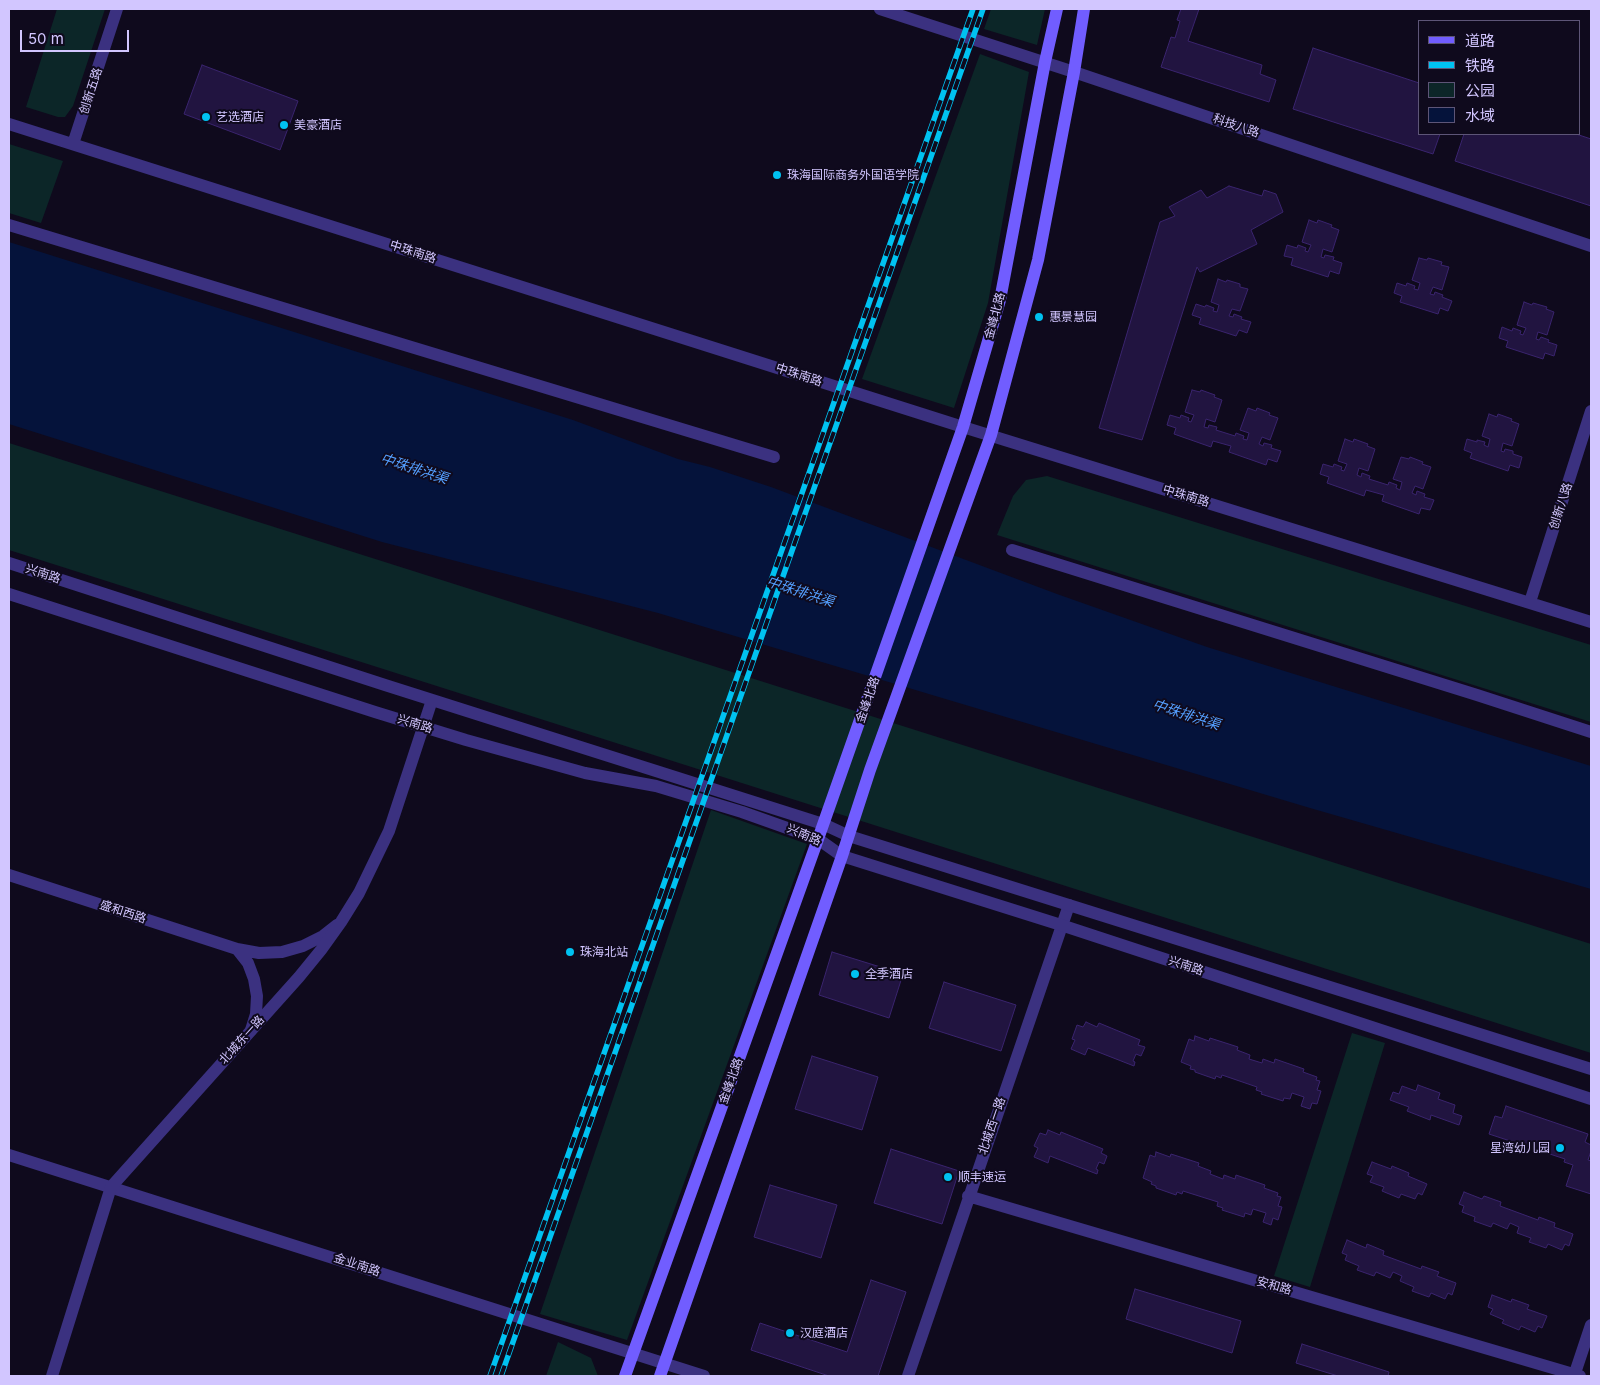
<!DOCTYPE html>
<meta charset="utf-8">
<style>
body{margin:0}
#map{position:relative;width:1600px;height:1385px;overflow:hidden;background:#0f0a1d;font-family:Inter,"Noto Sans SC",sans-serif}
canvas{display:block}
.frame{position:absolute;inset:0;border:10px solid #d2c6ff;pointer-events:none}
.legend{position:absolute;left:1418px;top:20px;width:162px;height:115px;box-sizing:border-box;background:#0f0a1d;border:1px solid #5d5577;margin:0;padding:6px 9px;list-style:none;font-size:15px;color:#d2c6ff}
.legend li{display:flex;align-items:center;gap:10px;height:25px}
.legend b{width:25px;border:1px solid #5d5577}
.scale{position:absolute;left:20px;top:30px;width:109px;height:22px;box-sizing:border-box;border:2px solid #d2c6ff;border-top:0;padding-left:6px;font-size:15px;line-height:18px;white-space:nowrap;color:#d2c6ff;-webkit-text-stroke:4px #0f0a1d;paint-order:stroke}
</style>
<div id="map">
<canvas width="1600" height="1385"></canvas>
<div class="frame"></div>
<ul class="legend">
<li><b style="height:6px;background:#715dff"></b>道路</li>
<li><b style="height:6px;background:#00c2f1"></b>铁路</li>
<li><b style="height:14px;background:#0c2628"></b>公园</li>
<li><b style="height:14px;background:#05133b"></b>水域</li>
</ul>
<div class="scale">50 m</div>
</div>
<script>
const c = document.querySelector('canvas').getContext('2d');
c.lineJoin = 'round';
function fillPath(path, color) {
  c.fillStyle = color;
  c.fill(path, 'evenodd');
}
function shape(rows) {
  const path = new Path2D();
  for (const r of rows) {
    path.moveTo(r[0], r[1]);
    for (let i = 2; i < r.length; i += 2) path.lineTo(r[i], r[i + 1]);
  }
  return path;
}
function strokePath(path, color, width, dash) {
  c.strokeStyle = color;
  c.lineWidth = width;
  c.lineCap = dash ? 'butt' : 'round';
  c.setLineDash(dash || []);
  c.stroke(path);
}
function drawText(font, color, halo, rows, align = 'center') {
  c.font = font + ' Inter,"Noto Sans SC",sans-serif';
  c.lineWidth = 4;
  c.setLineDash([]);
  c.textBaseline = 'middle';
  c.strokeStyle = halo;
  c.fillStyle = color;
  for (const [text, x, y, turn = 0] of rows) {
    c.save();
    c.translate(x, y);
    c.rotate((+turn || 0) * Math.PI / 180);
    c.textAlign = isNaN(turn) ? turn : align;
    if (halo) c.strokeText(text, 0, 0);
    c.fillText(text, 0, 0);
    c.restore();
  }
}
const green = shape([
 [57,9,105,9,73,106,65,117,58,117,26,107],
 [991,9,1045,9,1037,45,984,29],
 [980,54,1029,72,988,303,954,408,862,379],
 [9,144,63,161,41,223,9,213],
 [9,443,1591,944,1591,1053,9,550],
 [1047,476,1591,645,1591,722,997,535,1013,496,1026,480],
 [711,810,807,844,627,1340,540,1314],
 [1352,1033,1385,1043,1310,1287,1274,1276],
 [558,1342,591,1358,598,1376,546,1376]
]);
const water = shape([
 [9,242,573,420,678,459,710,467,771,487,1057,594,1207,647,1591,766,1591,889,1310,808,658,613,382,542,9,424]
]);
const building = shape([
 [1181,9,1199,9,1188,41,1262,65,1260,74,1276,80,1269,102,1161,67,1171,37,1175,38,1180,21,1177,20,1181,9],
 [1313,48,1419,83,1419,134,1440,134,1433,154,1293,109,1313,48],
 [202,65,298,101,280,150,184,114,202,65],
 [1464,134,1576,134,1591,139,1591,206,1455,161,1464,134],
 [1229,186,1262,196,1264,190,1276,194,1283,212,1251,230,1257,244,1200,272,1197,267,1142,440,1099,428,1160,222,1175,216,1169,207,1201,190,1207,198,1229,186],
 [1309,220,1317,223,1318,220,1332,225,1331,227,1339,230,1332,252,1323,249,1321,257,1324,258,1325,255,1334,257,1333,260,1342,263,1339,274,1330,271,1328,277,1291,265,1293,258,1284,256,1287,245,1297,248,1298,245,1306,248,1305,251,1308,252,1311,245,1302,242,1309,220],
 [1419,258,1427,260,1428,258,1442,262,1441,265,1449,267,1442,290,1433,287,1430,294,1434,295,1435,292,1443,295,1442,297,1452,301,1448,311,1440,308,1438,314,1400,302,1402,296,1394,293,1397,283,1406,286,1407,283,1415,286,1414,289,1418,290,1420,283,1412,280,1419,258],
 [1218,279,1226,282,1227,280,1240,284,1240,287,1248,289,1240,311,1232,309,1229,316,1233,317,1234,314,1242,317,1241,319,1251,322,1247,333,1239,330,1236,336,1199,324,1201,318,1192,315,1196,304,1205,307,1206,305,1214,308,1213,311,1217,312,1219,305,1211,302,1218,279],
 [1524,302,1532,305,1533,303,1547,307,1546,309,1554,312,1547,335,1538,332,1536,339,1539,340,1541,337,1549,340,1548,342,1557,345,1554,356,1545,353,1543,359,1506,347,1508,341,1499,338,1502,327,1512,331,1513,328,1521,331,1520,334,1523,335,1526,328,1517,325,1524,302],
 [1192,390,1200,392,1201,390,1215,395,1214,397,1222,400,1215,422,1206,419,1204,427,1208,428,1209,425,1217,427,1216,430,1235,436,1236,433,1244,436,1243,439,1247,440,1249,433,1240,430,1248,408,1256,411,1257,408,1270,413,1269,415,1278,418,1270,440,1262,437,1259,444,1263,446,1264,443,1272,445,1271,448,1281,451,1277,462,1268,459,1266,465,1229,452,1231,446,1213,441,1211,447,1174,434,1176,428,1167,425,1170,415,1180,418,1181,415,1189,418,1188,421,1191,422,1194,415,1185,412,1192,390],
 [1489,414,1497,417,1498,414,1512,419,1511,421,1519,424,1512,446,1503,443,1501,451,1504,452,1505,449,1513,451,1513,454,1522,457,1519,468,1510,465,1508,471,1470,458,1472,453,1464,450,1467,439,1477,442,1477,440,1485,442,1484,445,1488,447,1490,439,1482,436,1489,414],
 [1345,439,1353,442,1354,439,1368,444,1367,446,1375,449,1368,471,1359,468,1357,475,1361,477,1362,473,1370,476,1369,479,1388,485,1389,482,1397,485,1396,488,1400,490,1402,482,1393,479,1401,457,1409,459,1410,457,1423,462,1422,464,1431,467,1423,489,1415,486,1412,493,1416,495,1417,491,1425,494,1424,497,1434,500,1430,510,1421,508,1419,514,1382,501,1384,495,1366,490,1364,496,1327,483,1329,477,1320,474,1323,464,1333,467,1334,464,1342,467,1341,470,1344,471,1347,464,1338,461,1345,439],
 [832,952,903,974,889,1018,819,995,832,952],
 [944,982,1016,1005,1001,1051,929,1028,944,982],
 [1086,1022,1097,1027,1099,1023,1140,1040,1138,1045,1145,1047,1141,1056,1136,1054,1133,1061,1135,1062,1134,1066,1088,1048,1085,1055,1071,1049,1075,1040,1072,1039,1077,1025,1083,1027,1086,1022],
 [1195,1036,1209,1041,1210,1038,1238,1047,1237,1050,1250,1055,1249,1059,1262,1063,1263,1059,1274,1063,1275,1059,1304,1069,1303,1072,1317,1077,1316,1080,1320,1081,1317,1090,1321,1091,1317,1104,1312,1103,1310,1109,1301,1106,1304,1097,1292,1093,1290,1099,1284,1098,1283,1101,1261,1094,1262,1092,1256,1090,1257,1087,1222,1075,1221,1078,1216,1076,1215,1079,1195,1072,1195,1070,1190,1069,1191,1066,1181,1062,1189,1039,1194,1041,1195,1036],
 [812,1056,878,1077,862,1130,795,1109,812,1056],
 [1418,1085,1440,1093,1438,1099,1455,1105,1453,1113,1462,1116,1459,1125,1431,1115,1430,1120,1407,1111,1409,1107,1390,1100,1393,1092,1399,1094,1402,1086,1416,1091,1418,1085],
 [1506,1106,1588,1134,1585,1142,1591,1145,1591,1151,1588,1160,1591,1161,1591,1194,1566,1186,1573,1165,1564,1162,1565,1159,1489,1134,1495,1116,1502,1118,1506,1106],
 [1048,1130,1060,1135,1061,1132,1103,1149,1101,1153,1107,1156,1104,1164,1099,1162,1096,1169,1098,1170,1097,1174,1050,1156,1048,1163,1034,1157,1038,1148,1034,1146,1040,1133,1046,1135,1048,1130],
 [891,1149,959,1171,942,1224,874,1203,891,1149],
 [1156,1152,1170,1157,1171,1154,1199,1163,1198,1166,1211,1171,1210,1174,1223,1179,1224,1175,1235,1179,1236,1175,1265,1185,1264,1188,1278,1193,1277,1196,1281,1197,1278,1206,1282,1207,1278,1220,1273,1218,1271,1225,1263,1222,1266,1213,1253,1209,1251,1215,1245,1213,1244,1217,1222,1210,1223,1208,1217,1206,1218,1202,1183,1191,1182,1194,1177,1192,1176,1195,1156,1188,1156,1186,1151,1184,1152,1182,1143,1178,1150,1155,1155,1157,1156,1152],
 [1372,1162,1391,1169,1392,1166,1409,1173,1408,1176,1427,1184,1422,1195,1418,1193,1415,1199,1401,1194,1399,1198,1382,1191,1384,1187,1370,1182,1373,1176,1367,1174,1372,1162],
 [770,1185,837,1205,821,1258,754,1237,770,1185],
 [1464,1192,1482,1199,1484,1196,1501,1202,1500,1206,1538,1220,1539,1217,1555,1223,1554,1227,1573,1234,1569,1246,1565,1244,1562,1250,1548,1244,1546,1248,1529,1242,1531,1238,1517,1233,1519,1227,1510,1223,1507,1229,1493,1223,1491,1227,1474,1221,1475,1217,1462,1212,1464,1206,1459,1204,1464,1192],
 [1347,1240,1366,1248,1367,1244,1384,1251,1383,1255,1421,1269,1422,1266,1439,1272,1437,1276,1456,1283,1452,1295,1448,1293,1445,1299,1431,1293,1429,1297,1412,1291,1414,1287,1400,1281,1402,1276,1393,1272,1390,1278,1376,1272,1374,1276,1357,1270,1359,1266,1345,1260,1347,1255,1342,1253,1347,1240],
 [871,1280,906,1292,878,1376,829,1376,751,1350,760,1323,847,1352,871,1280],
 [1135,1289,1241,1321,1232,1353,1126,1319,1135,1289],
 [1492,1295,1511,1302,1512,1299,1529,1305,1527,1309,1547,1316,1542,1328,1538,1326,1535,1332,1521,1326,1519,1330,1502,1323,1504,1320,1490,1314,1493,1309,1488,1307,1492,1295],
 [1302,1344,1389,1372,1388,1376,1338,1376,1296,1363,1302,1344]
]);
const minor = shape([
 [1074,72,1591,246],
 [9,225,774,457],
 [1012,550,1477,695,1591,732],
 [9,875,237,949,259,953,282,952,303,946,323,936,337,925],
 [237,949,248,963,254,979,257,996,256,1014,251,1030],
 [9,1155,704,1376],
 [968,1196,1580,1376],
 [908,1376,1069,905],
 [1574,1376,1591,1325]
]);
const tertiary = shape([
 [880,9,1074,72],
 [9,124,963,427,1591,622],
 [73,144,117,9],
 [9,563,385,685,823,824,849,836,1591,1069],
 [9,594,375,712,466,740,585,773,656,786,742,812,818,839,842,856,1061,925,1591,1099],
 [1530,602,1591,411],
 [52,1376,111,1187,299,977,321,950,341,922,359,893,389,831,432,700]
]);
const secondary = shape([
 [625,1376,818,839,963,427,1000,300,1045,62,1057,9],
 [660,1376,842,856,870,770,991,435,1038,260,1074,72,1084,9]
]);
const rail = shape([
 [490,1376,973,9],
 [501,1376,983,9]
]);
const markers = [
 [206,117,5,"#00c2f1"],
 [284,125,5,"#00c2f1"],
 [777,175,5,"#00c2f1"],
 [1039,317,5,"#00c2f1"],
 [570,952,5,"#00c2f1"],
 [855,974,5,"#00c2f1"],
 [1560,1148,5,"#00c2f1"],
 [948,1177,5,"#00c2f1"],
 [790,1333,5,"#00c2f1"]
];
const streetNames = [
 ["创新五路",91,91,-72],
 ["科技八路",1236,126,19],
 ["中珠南路",413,252,18],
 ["金峰北路",995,316,-75],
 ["中珠南路",799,375,18],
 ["中珠南路",1186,496,17],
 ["创新八路",1561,506,-72],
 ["兴南路",43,574,18],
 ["金峰北路",868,700,-71],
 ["兴南路",415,724,17],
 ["兴南路",804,835,23],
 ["盛和西路",123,912,18],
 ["兴南路",1186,966,18],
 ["北城东一路",242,1040,-48],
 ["金峰北路",731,1081,-70],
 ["北城西一路",992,1126,-71],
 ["金业南路",357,1265,18],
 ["安和路",1274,1286,16]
];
const poiNames = [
 ["艺选酒店",216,117],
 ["美豪酒店",294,125],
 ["珠海国际商务外国语学院",787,175],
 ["惠景慧园",1049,317],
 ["珠海北站",580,952],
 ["全季酒店",865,974],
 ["星湾幼儿园",1550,1148,"right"],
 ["顺丰速运",958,1177],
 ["汉庭酒店",800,1333]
];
const waterNames = [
 ["中珠排洪渠",414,469,18],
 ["中珠排洪渠",800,592,18],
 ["中珠排洪渠",1186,715,18]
];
fillPath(green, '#0c2628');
fillPath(water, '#05133b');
fillPath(building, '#211440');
strokePath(building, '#3a246e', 1);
strokePath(minor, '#3b3180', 12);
strokePath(tertiary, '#3b3180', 12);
strokePath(secondary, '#715dff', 12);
strokePath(rail, '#00c2f1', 5.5);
strokePath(rail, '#0f0a1d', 4, [11]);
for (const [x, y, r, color] of markers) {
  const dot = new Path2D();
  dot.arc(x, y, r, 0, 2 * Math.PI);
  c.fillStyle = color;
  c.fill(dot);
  strokePath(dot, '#0f0a1d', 2);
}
drawText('12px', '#d2c6ff', '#0f0a1d', streetNames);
drawText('12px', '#d2c6ff', '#0f0a1d', poiNames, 'left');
drawText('italic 14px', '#549fff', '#0f0a1d', waterNames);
</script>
